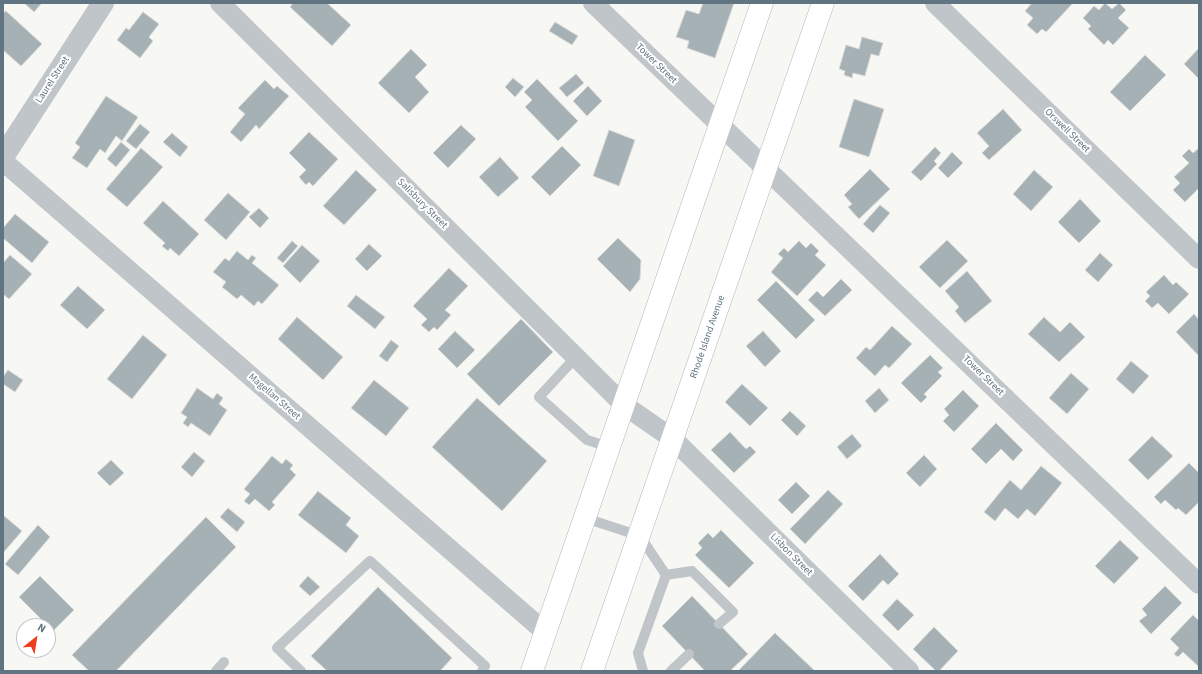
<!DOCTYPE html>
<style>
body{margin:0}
#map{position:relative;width:1202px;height:674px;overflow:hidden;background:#f7f7f4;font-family:"Source Sans 3",sans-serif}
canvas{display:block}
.frame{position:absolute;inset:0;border:4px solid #607581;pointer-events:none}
.north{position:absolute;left:16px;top:618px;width:40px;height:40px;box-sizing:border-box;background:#fff;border:1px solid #bfc8cd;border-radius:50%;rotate:30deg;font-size:11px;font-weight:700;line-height:16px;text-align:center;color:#607581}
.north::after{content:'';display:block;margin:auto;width:14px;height:18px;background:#ee3e1d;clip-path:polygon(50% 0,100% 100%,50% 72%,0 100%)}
</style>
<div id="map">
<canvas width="1202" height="674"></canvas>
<div class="frame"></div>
<div class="north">N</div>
</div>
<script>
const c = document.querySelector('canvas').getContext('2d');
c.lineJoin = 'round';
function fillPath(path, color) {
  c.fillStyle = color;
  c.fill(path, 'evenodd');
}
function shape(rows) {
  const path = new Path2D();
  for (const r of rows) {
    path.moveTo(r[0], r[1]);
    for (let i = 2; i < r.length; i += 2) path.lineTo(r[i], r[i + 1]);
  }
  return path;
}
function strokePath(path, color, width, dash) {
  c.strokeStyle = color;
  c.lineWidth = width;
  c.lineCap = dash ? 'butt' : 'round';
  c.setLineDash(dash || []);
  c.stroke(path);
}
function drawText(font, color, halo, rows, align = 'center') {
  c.font = font + ' "Source Sans 3",sans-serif';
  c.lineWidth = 4;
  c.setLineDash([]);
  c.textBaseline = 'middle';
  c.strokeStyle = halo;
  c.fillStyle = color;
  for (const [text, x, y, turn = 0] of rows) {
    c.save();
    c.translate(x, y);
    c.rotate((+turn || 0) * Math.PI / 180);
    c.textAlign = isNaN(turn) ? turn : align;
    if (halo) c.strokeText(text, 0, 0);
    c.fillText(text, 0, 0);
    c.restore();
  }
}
const building = shape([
 [24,3,42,3,34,12,24,3],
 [293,3,327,3,351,25,332,46,290,7,293,3],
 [703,3,734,3,715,58,687,48,689,41,676,37,686,10,699,14,703,3],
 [1032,3,1073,3,1046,32,1042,29,1037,34,1027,25,1033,18,1025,11,1032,3],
 [1105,3,1112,9,1119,3,1126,10,1118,18,1129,28,1113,45,1108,40,1104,45,1088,29,1091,26,1083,18,1094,6,1099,10,1105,3],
 [6,11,42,44,21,66,3,50,3,13,6,11],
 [143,12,159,24,149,37,153,41,140,58,117,40,126,28,129,30,143,12],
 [555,22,578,36,572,45,549,31,555,22],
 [862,37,883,43,879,56,871,54,865,76,853,73,852,78,844,75,845,71,839,69,846,45,859,49,862,37],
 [1199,48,1199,79,1184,64,1199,48],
 [411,49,427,65,415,77,429,92,409,113,378,83,411,49],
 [1145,55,1166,75,1130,111,1110,92,1145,55],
 [576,74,584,83,567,97,559,88,576,74],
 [513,78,524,87,515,97,505,87,513,78],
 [537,79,578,121,558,141,525,107,532,100,524,92,537,79],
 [265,80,274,89,277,86,289,96,259,129,256,125,241,142,230,132,245,114,238,108,265,80],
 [588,86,602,101,587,116,573,101,588,86],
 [106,96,138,117,122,141,116,136,105,153,100,149,87,168,72,158,80,147,75,143,106,96],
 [854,99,884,109,869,157,839,147,854,99],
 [1003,109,1022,130,989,160,982,153,989,146,977,133,1003,109],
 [140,124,150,132,136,149,126,141,140,124],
 [461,125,476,139,448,168,433,153,461,125],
 [609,130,635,140,619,186,593,176,609,130],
 [309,132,338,159,313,186,309,182,306,185,299,177,306,170,289,153,309,132],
 [172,133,188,147,180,157,163,142,172,133],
 [121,142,130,150,116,167,107,159,121,142],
 [562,146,581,165,550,196,531,177,562,146],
 [935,147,941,153,934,161,937,164,921,181,911,172,935,147],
 [141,148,163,167,127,207,106,189,141,148],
 [1199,148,1199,188,1185,202,1173,190,1180,183,1174,177,1189,163,1182,156,1189,149,1193,153,1199,148],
 [952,152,963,163,948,178,938,168,952,152],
 [500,157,519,178,498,197,479,177,500,157],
 [870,169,890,189,859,219,848,207,852,204,844,195,870,169],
 [356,170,377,190,344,225,323,206,356,170],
 [1034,170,1053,187,1031,211,1013,194,1034,170],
 [228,193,250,212,226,240,204,220,228,193],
 [1080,199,1101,221,1079,243,1058,222,1080,199],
 [163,201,199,234,179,256,170,248,168,251,162,246,165,243,143,223,163,201],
 [880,205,890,213,873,233,863,224,880,205],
 [259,208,269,218,260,228,249,217,259,208],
 [15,214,49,242,32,263,3,238,3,228,15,214],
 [618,238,641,260,640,279,630,292,597,259,618,238],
 [947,240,968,261,940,288,919,267,947,240],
 [292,241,298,246,283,263,277,258,292,241],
 [799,241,806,248,811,243,819,251,815,255,826,265,797,296,771,272,783,258,778,254,784,248,788,252,799,241],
 [369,244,382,256,367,271,355,259,369,244],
 [302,245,320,261,300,283,283,266,302,245],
 [237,251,248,260,252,255,256,258,252,263,279,285,262,304,258,301,254,306,241,295,237,299,222,287,226,282,213,272,225,258,229,261,237,251],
 [1100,253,1113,265,1098,282,1085,270,1100,253],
 [10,255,32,274,9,299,3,294,3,263,10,255],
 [449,268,468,286,445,310,451,315,437,330,434,327,429,332,421,325,427,319,413,306,449,268],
 [967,271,992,301,965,323,955,311,959,307,945,291,967,271],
 [1164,275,1173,285,1176,282,1189,294,1169,314,1158,303,1152,308,1145,301,1150,296,1146,292,1164,275],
 [841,279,852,290,825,316,808,300,817,291,823,297,841,279],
 [776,281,815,320,796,339,757,300,776,281],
 [78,286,105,310,87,329,60,305,78,286],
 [356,295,385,317,375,329,347,306,356,295],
 [1194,314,1199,320,1199,356,1176,332,1194,314],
 [297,317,343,357,323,380,278,339,297,317],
 [1044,317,1060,332,1070,322,1085,337,1059,362,1028,334,1044,317],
 [521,319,553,352,499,406,467,374,521,319],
 [892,326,912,344,889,368,885,365,875,376,856,358,866,347,870,350,892,326],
 [455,331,475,350,457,368,438,349,455,331],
 [763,331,781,351,765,367,746,346,763,331],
 [143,335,167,355,132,399,107,379,143,335],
 [391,340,399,346,387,362,379,356,391,340],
 [930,355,943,368,938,372,942,376,924,394,927,397,921,403,901,383,930,355],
 [1131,361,1149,376,1133,394,1116,379,1131,361],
 [8,370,23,380,15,392,3,384,3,377,8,370],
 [1071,373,1089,389,1067,414,1049,398,1071,373],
 [374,380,409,408,386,436,351,408,374,380],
 [742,384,768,408,750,426,725,402,742,384],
 [197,388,213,399,217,393,223,398,219,404,227,410,210,436,191,423,188,427,183,423,187,417,181,413,197,388],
 [879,388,889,400,875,413,865,401,879,388],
 [963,390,979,406,954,432,943,421,949,415,944,409,963,390],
 [477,398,547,461,502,511,432,447,477,398],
 [790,411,806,426,797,436,781,420,790,411],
 [996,423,1023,450,1013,461,1001,449,986,464,971,449,996,423],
 [730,432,746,449,750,446,756,452,734,473,711,450,730,432],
 [852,434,862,446,847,459,837,447,852,434],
 [1152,436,1173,456,1148,480,1128,460,1152,436],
 [194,452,205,461,192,477,181,467,194,452],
 [924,455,937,469,920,487,906,473,924,455],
 [272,456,282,464,286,459,293,465,290,469,296,475,272,502,275,505,269,511,255,499,249,505,244,501,250,494,244,489,272,456],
 [111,460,124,473,110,486,97,473,111,460],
 [1189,463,1199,473,1199,502,1186,515,1178,508,1176,510,1165,500,1161,504,1154,497,1189,463],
 [1041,466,1062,483,1035,516,1027,509,1018,519,1005,508,995,521,984,512,1010,480,1021,490,1041,466],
 [796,482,810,496,792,514,778,500,796,482],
 [828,490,843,504,805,544,790,529,828,490],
 [318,491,351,518,346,525,359,536,346,553,298,515,318,491],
 [228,508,245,522,237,532,220,517,228,508],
 [3,515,22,531,3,553,3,515],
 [206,517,236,547,116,671,89,671,72,655,206,517],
 [38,525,50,537,18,575,5,564,38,525],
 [721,530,754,563,729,588,695,555,702,548,698,543,708,533,713,538,721,530],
 [1120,540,1139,558,1114,584,1095,566,1120,540],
 [880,554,899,574,888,585,883,580,863,601,848,586,880,554],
 [40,576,74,610,53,631,19,597,40,576],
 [308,576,320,587,310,596,299,586,308,576],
 [1165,586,1182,603,1151,634,1139,621,1147,615,1142,609,1165,586],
 [378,587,452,658,440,671,327,671,311,656,378,587],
 [692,596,748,654,730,671,705,671,662,626,692,596],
 [897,599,914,615,898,631,882,615,897,599],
 [1193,615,1199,621,1199,667,1183,652,1178,657,1174,654,1179,648,1170,639,1193,615],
 [934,627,958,651,939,671,936,671,913,649,934,627],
 [775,633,815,671,738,671,775,633]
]);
const service = shape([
 [576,357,539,397,587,440,609,447],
 [585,518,640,536,666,575,638,653,643,671],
 [666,575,692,571,733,612,719,624],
 [216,671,224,662],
 [301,671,277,648,370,561,485,666,482,671],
 [671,671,689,654]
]);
const minor = shape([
 [220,3,624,405,673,439,909,671],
 [593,3,1199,584],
 [935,3,1199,259],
 [3,161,545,632]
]);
const tertiary = shape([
 [3,157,103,3]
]);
const secondary = shape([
 [532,671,762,3],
 [592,671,823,3]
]);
const streetNames = [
 ["Tower Street",656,64,44],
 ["Laurel Street",53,80,-57],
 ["Orswell Street",1067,131,44],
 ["Salisbury Street",422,204,45],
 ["Rhode Island Avenue",708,337,-71],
 ["Tower Street",983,376,44],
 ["Magellan Street",274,397,41],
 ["Lisbon Street",791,555,45]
];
fillPath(building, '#a6b1b6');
strokePath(building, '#d9d9d6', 1);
strokePath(secondary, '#b2b9be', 23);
strokePath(service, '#c0c5c9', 10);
strokePath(minor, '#c0c5c9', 20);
strokePath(tertiary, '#c0c5c9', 22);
strokePath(secondary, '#fff', 22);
drawText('10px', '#607581', '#fff', streetNames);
</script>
